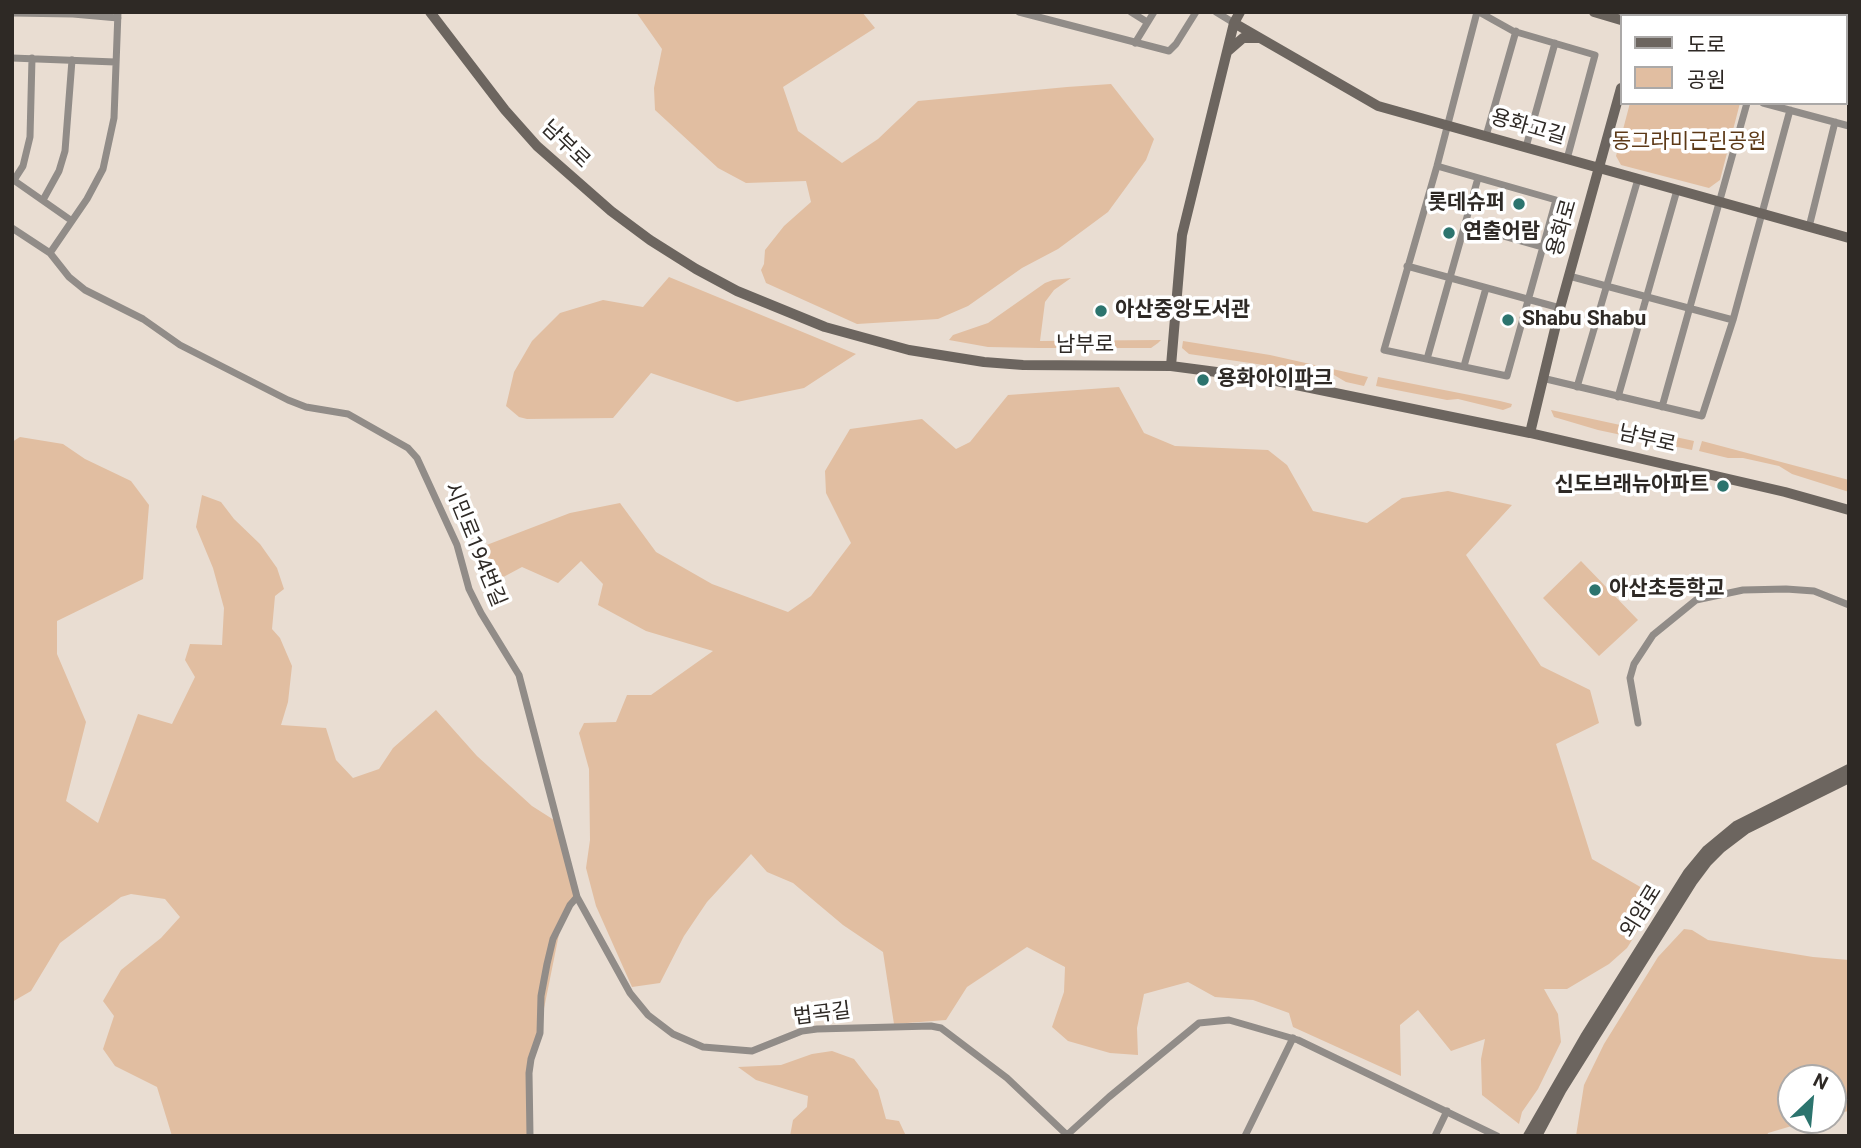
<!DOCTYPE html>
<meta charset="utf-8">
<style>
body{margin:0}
#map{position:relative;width:1861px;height:1148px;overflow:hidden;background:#e9ddd2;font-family:Roboto,"Noto Sans KR",sans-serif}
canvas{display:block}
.frame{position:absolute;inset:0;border:14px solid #2e2925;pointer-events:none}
.legend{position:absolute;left:1620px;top:14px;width:228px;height:91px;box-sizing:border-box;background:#fff;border:2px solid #aba9a8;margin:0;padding:9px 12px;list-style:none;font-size:21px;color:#2e2925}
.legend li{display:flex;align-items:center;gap:14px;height:35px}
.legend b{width:35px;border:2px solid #aba9a8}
.north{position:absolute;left:1777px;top:1064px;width:70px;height:70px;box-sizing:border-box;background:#fff;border:2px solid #aba9a8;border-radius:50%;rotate:26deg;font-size:19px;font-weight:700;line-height:28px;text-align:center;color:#2e2925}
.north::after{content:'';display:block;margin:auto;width:24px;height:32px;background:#2c746e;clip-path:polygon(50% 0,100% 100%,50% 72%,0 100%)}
</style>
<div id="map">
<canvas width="1861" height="1148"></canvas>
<div class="frame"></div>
<ul class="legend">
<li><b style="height:9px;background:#6c655f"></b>도로</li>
<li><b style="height:19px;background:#e1bea1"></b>공원</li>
</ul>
<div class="north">N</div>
</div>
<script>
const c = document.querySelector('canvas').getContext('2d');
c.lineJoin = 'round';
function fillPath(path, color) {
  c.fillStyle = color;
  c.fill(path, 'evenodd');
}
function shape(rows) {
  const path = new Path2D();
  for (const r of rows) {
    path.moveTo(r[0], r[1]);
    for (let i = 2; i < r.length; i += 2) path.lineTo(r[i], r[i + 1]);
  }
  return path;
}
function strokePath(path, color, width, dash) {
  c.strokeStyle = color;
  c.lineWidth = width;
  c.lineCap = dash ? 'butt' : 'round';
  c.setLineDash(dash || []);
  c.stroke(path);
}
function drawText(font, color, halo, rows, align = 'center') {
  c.font = font + ' Roboto,"Noto Sans KR",sans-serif';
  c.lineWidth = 7;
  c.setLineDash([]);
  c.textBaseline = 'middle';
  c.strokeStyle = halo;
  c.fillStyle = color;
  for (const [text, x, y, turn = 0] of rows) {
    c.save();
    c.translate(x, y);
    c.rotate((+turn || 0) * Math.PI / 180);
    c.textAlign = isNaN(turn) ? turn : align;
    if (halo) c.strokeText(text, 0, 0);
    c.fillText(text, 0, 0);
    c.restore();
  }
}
const green = shape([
 [636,12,862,12,875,28,783,87,798,131,842,163,878,139,918,101,1067,87,1111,84,1154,139,1146,160,1108,212,1058,249,1022,268,968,306,938,319,857,324,766,283,761,270,764,264,765,250,784,226,811,202,806,181,746,183,718,168,655,110,654,88,662,49],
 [1630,103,1740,103,1720,180,1709,188,1621,165,1616,156],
 [669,277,856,354,804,388,737,402,651,373,613,418,527,419,519,417,506,406,514,372,532,341,560,313,603,300,643,307],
 [1071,278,1054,290,1045,302,1040,341,1161,340,1158,343,1151,348,1039,348,988,347,949,340,953,335,988,323,1045,283,1053,280],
 [1183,341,1270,355,1368,377,1364,386,1346,382,1334,375,1296,367,1284,368,1189,354,1182,348],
 [1378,377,1500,401,1512,404,1511,407,1503,410,1458,399,1447,400,1376,386],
 [1119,387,1144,433,1175,446,1268,450,1287,465,1313,511,1367,523,1402,498,1448,491,1512,505,1466,555,1541,666,1590,690,1599,723,1556,744,1592,859,1656,896,1652,908,1627,948,1609,964,1567,989,1544,989,1558,1014,1561,1042,1538,1089,1522,1112,1519,1124,1482,1095,1481,1059,1485,1039,1451,1051,1418,1010,1400,1025,1401,1076,1293,1027,1289,1013,1253,1000,1215,997,1188,982,1144,994,1137,1028,1138,1055,1110,1053,1068,1041,1052,1027,1064,992,1065,967,1027,947,967,987,946,1020,894,1024,883,952,843,925,793,883,767,872,751,854,707,902,684,936,660,983,632,987,596,906,586,868,590,840,589,769,579,733,584,723,616,722,627,695,651,695,713,651,646,631,598,605,603,584,581,561,558,583,522,567,483,588,484,546,570,513,620,503,656,552,712,584,788,612,811,596,851,543,826,493,825,471,850,429,922,419,956,449,970,442,1008,395],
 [1551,410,1694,441,1692,450,1598,430,1554,417],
 [20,437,63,444,85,459,131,481,149,505,143,579,57,621,57,654,86,722,66,801,98,823,138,714,172,724,195,677,185,660,190,644,222,645,224,608,213,568,196,527,202,495,221,502,234,519,260,544,277,568,284,589,275,596,272,629,280,638,292,666,288,702,281,725,326,728,336,760,353,778,379,769,393,748,436,710,477,756,532,806,554,820,577,891,561,924,529,1083,527,1136,172,1136,157,1087,115,1066,103,1049,114,1016,103,1001,121,970,161,938,180,917,165,899,131,894,121,897,60,943,31,991,12,1002,12,442],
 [1702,441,1849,480,1849,492,1792,474,1779,466,1743,458,1728,458,1699,451],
 [1581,561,1638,620,1599,656,1543,598],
 [1684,929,1692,930,1708,940,1813,957,1849,960,1849,1111,1833,1114,1833,1078,1791,1078,1791,1120,1812,1120,1768,1133,1767,1136,1576,1136,1584,1085,1604,1044,1658,957],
 [832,1051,854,1059,878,1090,886,1119,899,1121,906,1136,790,1136,793,1120,807,1107,808,1096,756,1080,738,1067,781,1065,812,1054]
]);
const street = shape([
 [1019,12,1169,51,1176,44,1196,12],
 [1131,12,1147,22],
 [1216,12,1234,23],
 [1479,12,1513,31,1595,55,1567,159],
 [1819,12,1832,16],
 [12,13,73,14,73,12],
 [73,14,118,18],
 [1771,16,1772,12],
 [1845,19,1849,20],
 [1135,43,1154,12],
 [12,58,115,62],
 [1763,103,1849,126],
 [1486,136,1516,31],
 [1526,147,1555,43],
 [1437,166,1556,200,1507,376,1384,350,1437,166,1477,12],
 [12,179,72,221],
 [14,180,23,166,30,137,32,58],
 [43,200,59,171,65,151,72,60],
 [1464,225,1542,247],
 [1809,227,1835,122],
 [12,228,50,253,69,277,85,290,143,319,180,345,288,400,306,407,348,414,408,448,417,458,457,545,469,589,481,613,519,675,577,897,630,993,648,1015,673,1034,703,1047,752,1051,802,1031,817,1029,931,1026,941,1028,1007,1078,1067,1135,1065,1136],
 [50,253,87,199,103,169,114,118,118,12],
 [1407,266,1560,308],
 [1569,276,1733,320],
 [1427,359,1478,178],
 [1464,366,1486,288],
 [1542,378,1702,416,1733,320,1790,110],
 [1577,387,1638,179],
 [1618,397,1677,190],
 [1662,407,1747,103],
 [1638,723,1630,678,1634,664,1653,635,1696,600,1743,590,1786,589,1814,591,1849,605],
 [1069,1135,1067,1135,1109,1097,1199,1023,1229,1020,1298,1040,1497,1136],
 [530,1136,529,1073,531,1059,540,1033,541,996,547,964,553,939,570,905,577,897],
 [1245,1136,1293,1038],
 [1435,1136,1447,1111]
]);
const secondary = shape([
 [430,12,505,110,537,146,611,211,650,240,696,269,737,291,825,327,909,350,984,362,1023,365,1171,366,1262,378,1530,433,1785,492,1849,510],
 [1594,12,1621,20],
 [1632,12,1644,16],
 [1234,23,1378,106,1849,238],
 [1228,51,1243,38,1259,38],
 [1845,69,1849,70],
 [1845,81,1849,82],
 [1171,366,1182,235,1234,23,1240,12],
 [1530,433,1560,308,1621,88],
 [1528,1136,1585,1037,1688,873,1707,850,1736,826,1849,769],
 [1537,1136,1562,1089,1692,882,1707,862,1721,848,1746,829,1849,778]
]);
const markers = [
 [1519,204,7,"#2c746e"],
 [1449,233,7,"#2c746e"],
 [1101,311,7,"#2c746e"],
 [1508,320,7,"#2c746e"],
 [1203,380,7,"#2c746e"],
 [1723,486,7,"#2c746e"],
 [1595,590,7,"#2c746e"]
];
const streetNames = [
 ["용화고길",1528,128,16],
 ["남부로",565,145,44],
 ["용화로",1563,228,-74],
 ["남부로",1085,346],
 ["남부로",1647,440,13],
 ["시민로194번길",474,545,68],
 ["외암로",1642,912,-58],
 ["법곡길",822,1015,-7]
];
const parkNames = [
 ["동그라미근린공원",1689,143]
];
const poiNames = [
 ["롯데슈퍼",1505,204,"right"],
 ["연출어람",1463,233],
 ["아산중앙도서관",1115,311],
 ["Shabu Shabu",1522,320],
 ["용화아이파크",1217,380],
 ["신도브래뉴아파트",1709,486,"right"],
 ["아산초등학교",1609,590]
];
fillPath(green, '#e1bea1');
strokePath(street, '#918c88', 7);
strokePath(secondary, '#6c655f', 10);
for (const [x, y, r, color] of markers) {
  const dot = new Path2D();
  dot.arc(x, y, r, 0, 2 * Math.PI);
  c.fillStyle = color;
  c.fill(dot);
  strokePath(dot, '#fff', 2.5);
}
drawText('21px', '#2e2925', '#fff', streetNames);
drawText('21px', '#5c3917', '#fff', parkNames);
drawText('bold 21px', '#2e2925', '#fff', poiNames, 'left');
</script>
